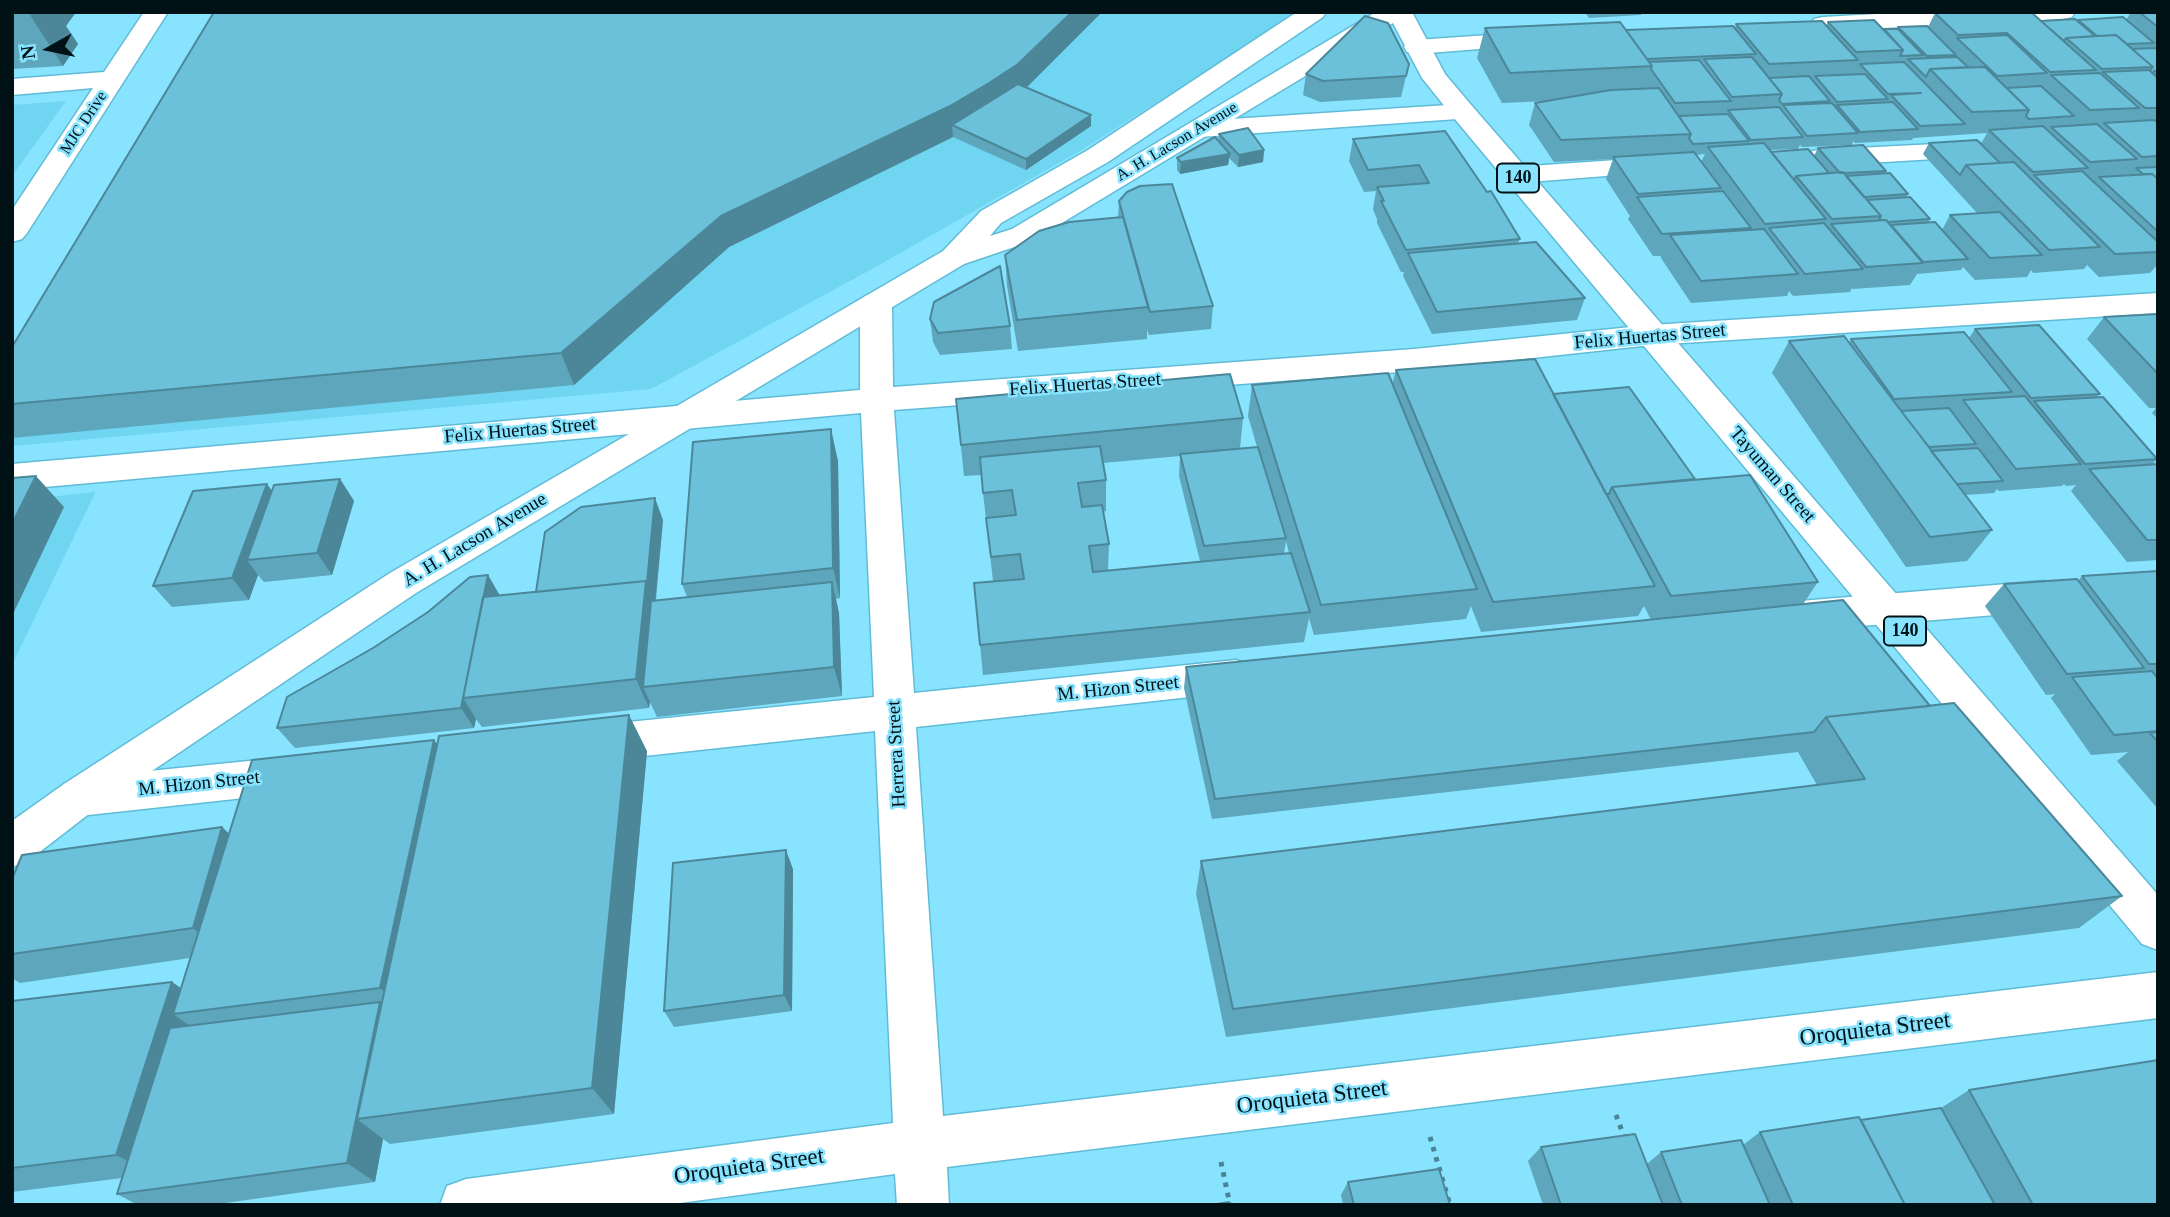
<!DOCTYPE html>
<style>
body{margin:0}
#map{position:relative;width:2170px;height:1217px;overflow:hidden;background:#88e3fe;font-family:Georgia,serif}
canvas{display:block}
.frame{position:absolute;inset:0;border:14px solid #011217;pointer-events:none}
.north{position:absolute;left:14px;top:14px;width:70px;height:70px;-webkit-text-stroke:5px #88e3fe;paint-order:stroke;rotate:261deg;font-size:19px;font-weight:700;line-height:28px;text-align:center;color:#011217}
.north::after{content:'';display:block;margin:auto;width:24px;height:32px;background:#011217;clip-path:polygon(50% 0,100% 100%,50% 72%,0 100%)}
</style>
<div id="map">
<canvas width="2170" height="1217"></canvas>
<div class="frame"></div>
<div class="north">N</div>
</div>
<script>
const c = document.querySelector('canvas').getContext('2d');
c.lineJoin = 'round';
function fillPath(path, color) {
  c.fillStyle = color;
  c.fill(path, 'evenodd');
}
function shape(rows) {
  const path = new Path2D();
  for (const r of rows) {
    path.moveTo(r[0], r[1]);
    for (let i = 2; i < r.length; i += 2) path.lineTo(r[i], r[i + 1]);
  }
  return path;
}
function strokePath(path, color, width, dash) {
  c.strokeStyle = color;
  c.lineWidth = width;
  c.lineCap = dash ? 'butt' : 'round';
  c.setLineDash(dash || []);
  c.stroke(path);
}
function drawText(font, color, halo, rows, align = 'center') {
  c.font = font + ' Georgia,serif';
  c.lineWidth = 5;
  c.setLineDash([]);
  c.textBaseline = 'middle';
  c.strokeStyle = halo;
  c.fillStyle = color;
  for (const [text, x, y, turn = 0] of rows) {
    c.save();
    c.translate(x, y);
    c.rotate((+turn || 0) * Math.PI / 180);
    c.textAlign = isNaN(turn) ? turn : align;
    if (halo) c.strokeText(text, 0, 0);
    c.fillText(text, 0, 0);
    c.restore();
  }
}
const built = shape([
 [224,12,1294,12,1257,39,1080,151,872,269,651,389,12,446,12,380],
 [66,101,12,176,12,105],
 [95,492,95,493,12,665,12,501]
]);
const path = shape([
 [1616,1115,1625,1139],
 [1430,1137,1450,1205],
 [1221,1162,1230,1205]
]);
const minor = shape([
 [144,12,168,12,27,233,22,239,12,242,12,210,93,88,12,95,12,79,104,72,144,12],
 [1912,12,2075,12,2072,17,2063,19,1823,31,1814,29,1811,24,1814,19,1823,17,1912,12],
 [1533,32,1542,34,1545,39,1542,44,1416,54,1407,52,1404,47,1407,42,1416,40,1533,32],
 [1463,104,1472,106,1476,112,1472,118,1200,137,1190,135,1187,129,1190,123,1200,121,1463,104],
 [1975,142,1985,144,1989,150,1985,156,1818,166,1808,164,1804,158,1808,152,1818,150,1975,142],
 [1660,157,1670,159,1674,165,1670,171,1516,183,1506,181,1502,175,1506,169,1516,167,1660,157],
 [876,293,887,296,892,303,893,387,1414,349,1651,325,2158,293,2158,313,1651,345,1414,371,894,410,914,693,1236,660,1250,665,1256,676,1250,687,1236,692,916,727,943,1116,2158,972,2158,1018,947,1167,949,1205,897,1205,895,1174,665,1205,440,1205,447,1186,466,1179,893,1123,875,731,589,762,574,756,568,744,574,732,589,726,874,697,861,413,12,490,12,464,860,390,860,303,865,296,876,293],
 [2044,581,2058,586,2063,596,2058,606,2044,611,1800,631,1786,627,1781,616,1786,605,1800,601,2044,581],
 [299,756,314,761,320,774,314,787,299,792,79,816,64,810,57,797,64,784,79,778,299,756]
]);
const major = shape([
 [1297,12,1326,12,1323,17,1108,162,1001,223,990,236,1012,229,1376,12,1412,12,1445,74,1472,106,2158,895,2158,950,2142,944,1454,118,1422,78,1393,23,1032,241,964,264,416,593,94,810,28,861,12,867,12,821,64,784,390,573,943,251,981,211,1088,150,1297,12]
]);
const wall = shape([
 [12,12,76,12,66,26,78,44,63,66,12,69],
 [1102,12,1027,87,1091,126,1026,170,953,137,729,247,574,385,12,438,12,347],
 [1585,12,1642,12,1641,15,1589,18],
 [2131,12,2158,12,2158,264,2150,273,2099,277,2087,265,2084,269,2033,273,2031,270,2027,277,1975,280,1963,267,1961,270,1917,274,1910,285,1853,289,1852,288,1850,292,1793,296,1789,291,1787,296,1691,303,1661,258,1661,256,1653,256,1628,219,1630,216,1606,179,1613,159,1554,162,1529,125,1535,103,1548,101,1502,103,1477,58,1485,28,1626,30,1735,28,1736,24,1826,26,1828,22,1884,29,1897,29,1898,27,1928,27,1935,13,2041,21,2077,21,2078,20,2126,20],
 [1987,133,1981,144,1929,143,1923,154,1977,213,1950,215,1942,230,1928,223,1930,219,1906,197,1908,194,1884,174,1886,171,1818,148,1814,156,1771,152,1769,150,1798,149,1800,145,1802,147,1852,145,1853,141,1855,143,1912,140,1913,138],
 [1705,154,1701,162,1696,155],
 [1409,64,1401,97,1320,102,1303,95,1306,74],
 [1445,131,1520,239,1518,243,1585,298,1577,320,1432,334,1403,276,1404,272,1401,272,1377,223,1377,219,1373,209,1376,191,1364,192,1349,161,1353,139],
 [1219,134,1264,150,1263,162,1238,167,1229,158,1228,165,1180,174,1177,170,1177,158,1218,141],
 [1119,201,1213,306,1211,329,1149,335,1147,330,1147,339,1018,351,1007,286,1005,255,1118,218],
 [2158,314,2158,419,2152,413,2156,408,2149,408,2087,339,2104,317],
 [930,319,1010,326,1012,349,940,355,933,342],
 [1975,329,2100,394,2097,397,2157,459,2152,465,2158,464,2158,560,2127,562,2071,491,2076,485,2066,486,2064,484,2062,486,1999,491,1997,489,1994,493,1965,495,1992,530,1967,561,1906,567,1772,373,1789,341,1849,343,1851,339,1969,338],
 [1396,370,1553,394,1695,479,1818,582,1803,604,1930,706,2122,896,2079,928,1226,1037,1196,894,1201,861,1817,785,1798,752,1212,819,1184,688,1186,667,1651,620,1644,606,1638,616,1481,632,1471,606,1466,619,1314,635,1309,618,1304,642,983,675,974,583,993,581,981,475,964,476,956,399,1243,418,1240,448,1257,447,1248,416,1252,385,1392,385],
 [1180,456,1179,476,1200,561,1108,570,1109,544,1103,512,1106,511,1106,480,1103,463],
 [1286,541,1289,553,1284,553],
 [838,461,840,598,836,599,839,613,842,696,657,717,650,702,649,708,482,727,476,719,474,728,295,748,277,728,373,648,428,612,488,575,500,596,536,592,663,520,656,600,687,597,682,584],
 [340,479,354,501,332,575,264,582,258,575,249,600,172,607,153,586,267,484,272,491],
 [2158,571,2158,809,2117,761,2128,752,2091,755,2051,698,2055,694,2046,695,1985,606,2004,584,2078,581,2082,576],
 [437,743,647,751,614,1114,390,1144,383,1139,375,1182,211,1205,138,1205,117,1194,122,1178,12,1192,12,1001,172,982,181,988,190,958,20,983,12,978,12,879,222,827,229,834],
 [793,869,792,1011,674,1027,664,1011],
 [1969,1090,2158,1205,1543,1205,1528,1161,1541,1147,1647,1164,1661,1152,1743,1145,1760,1132,1861,1120,1941,1108],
 [1348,1182,1450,1205,1343,1205,1341,1195]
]);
const shadedWall = shape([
 [28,12,76,12,66,26,78,44,63,66],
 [1072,12,1102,12,1019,95,952,125,953,137,729,247,574,385,561,353,721,216],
 [1091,115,1091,126,1026,170,1026,159],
 [1264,150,1263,162,1238,167,1239,155],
 [1230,154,1228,165,1180,174,1181,162],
 [831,429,838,461,840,598,833,568],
 [36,476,64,507,12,616,12,524],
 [340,479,354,501,332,575,317,553],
 [267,484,282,506,247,560,258,575,249,600,232,578],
 [655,498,663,520,655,604,643,687,650,702,649,708,636,679],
 [488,575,500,596,463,698],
 [832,582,839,613,842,696,834,667],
 [463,698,476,719,474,728,461,708],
 [629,715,647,751,614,1114,592,1088],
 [434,740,455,768,405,1011,380,988],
 [222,827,250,854,224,953,193,928],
 [786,850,793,869,792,1011,784,995],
 [172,982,205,1006,173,1014,197,1031,153,1174,116,1155],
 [380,1002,405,1025,357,1119,383,1139,375,1182,347,1163]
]);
const building = shape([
 [214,12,1072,12,1018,64,989,83,950,106,721,216,561,353,12,404,12,347,214,12],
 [1948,12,2031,12,2096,70,2050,72,2007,33,1958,35,1935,13,1948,12],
 [2139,12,2158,12,2158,27,2139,12],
 [1365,16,1388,23,1409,64,1406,76,1323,81,1306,74,1365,16],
 [2123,17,2154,43,2127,44,2116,35,2097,36,2078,20,2123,17],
 [2075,19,2095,36,2066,38,2064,41,2041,21,2075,19],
 [1874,20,1903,50,1856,52,1828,22,1874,20],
 [1822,21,1858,60,1769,64,1736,24,1822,21],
 [1620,22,1652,66,1510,73,1485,28,1620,22],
 [1733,26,1756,54,1647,59,1626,30,1733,26],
 [1927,26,1956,55,1927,56,1898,27,1927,26],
 [1884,29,1898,29,1923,55,1900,56,1903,50,1884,29],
 [2007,35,2047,73,1997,76,1957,38,2007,35],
 [2116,35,2153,67,2102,69,2066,38,2116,35],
 [2156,48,2158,49,2158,71,2154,71,2153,73,2150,71,2153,67,2132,49,2156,48],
 [1752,57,1782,94,1732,97,1704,59,1752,57],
 [1957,57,1968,67,1930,69,1926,77,1908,59,1957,57],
 [1699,60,1731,101,1675,103,1651,69,1652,66,1649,62,1699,60],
 [1904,62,1965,124,1920,126,1891,95,1921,93,1888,94,1860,64,1904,62],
 [1985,67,2029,110,1972,112,1930,69,1985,67],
 [2149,70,2158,78,2158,108,2145,108,2103,72,2149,70],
 [2100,73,2139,108,2090,110,2051,75,2100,73],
 [1865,74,1888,99,1837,102,1815,76,1865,74],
 [1809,76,1830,101,1782,104,1779,100,1782,94,1769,78,1809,76],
 [1018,84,1091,115,1026,159,952,125,1018,84],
 [2041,86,2074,116,2029,119,2026,116,2029,110,2007,88,2041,86],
 [1659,88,1691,134,1561,140,1535,103,1611,90,1659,88],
 [1893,102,1918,129,1860,132,1837,105,1893,102],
 [1832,103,1858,133,1807,136,1783,105,1832,103],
 [1779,107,1803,137,1751,140,1728,110,1779,107],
 [1728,114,1749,141,1693,144,1689,138,1691,134,1679,116,1728,114],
 [2154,120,2158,123,2158,156,2142,157,2104,123,2154,120],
 [2097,124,2137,159,2090,162,2051,127,2097,124],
 [2043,126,2088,168,2033,172,1989,130,2043,126],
 [1248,128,1264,150,1239,155,1219,134,1248,128],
 [1445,131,1487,192,1491,191,1520,239,1406,250,1381,201,1384,201,1377,187,1429,183,1419,165,1368,170,1353,139,1445,131],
 [1215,137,1230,154,1181,162,1177,158,1215,137],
 [1977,140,2000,163,1966,165,1960,175,1929,143,1977,140],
 [1764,143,1826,219,1765,224,1708,147,1764,143],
 [1863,145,1886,171,1844,173,1840,173,1818,148,1863,145],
 [1808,149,1829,173,1796,176,1794,180,1771,152,1808,149],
 [1694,152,1721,188,1638,194,1613,157,1694,152],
 [2014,162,2100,247,2049,250,1966,165,2014,162],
 [2158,167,2158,179,2152,174,2143,174,2136,168,2158,167],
 [2082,171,2158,242,2158,252,2115,254,2034,175,2082,171],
 [1843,172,1881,216,1832,219,1796,176,1843,172],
 [1890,173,1908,194,1864,197,1846,176,1890,173],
 [2152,174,2158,179,2158,230,2156,230,2099,177,2152,174],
 [1172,184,1213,306,1150,312,1119,201,1127,192,1140,186,1172,184],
 [1723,191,1751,228,1662,234,1637,197,1723,191],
 [1910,197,1930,219,1888,222,1886,220,1879,220,1881,216,1867,200,1910,197],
 [2000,212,2042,255,1990,258,1950,215,2000,212],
 [1123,217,1148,307,1017,320,1005,255,1039,231,1069,222,1123,217],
 [1886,220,1923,263,1866,267,1831,224,1886,220],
 [1935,222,1968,259,1923,262,1891,225,1935,222],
 [1824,223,1863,269,1805,274,1769,228,1824,223],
 [1764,229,1798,274,1701,281,1670,235,1764,229],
 [1536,242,1585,298,1437,312,1408,253,1536,242],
 [1000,266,1010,326,938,333,930,319,934,302,1000,266],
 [2158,314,2158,374,2104,317,2158,314],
 [2039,325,2100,394,2031,398,1975,329,2039,325],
 [1964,332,2012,392,1894,399,1851,339,1964,332],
 [1844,336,1992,530,1930,537,1789,341,1844,336],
 [1535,359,1655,586,1493,602,1396,370,1535,359],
 [1388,373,1477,589,1321,605,1252,385,1388,373],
 [1230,374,1243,418,961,445,956,399,1230,374],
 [1629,387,1695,479,1612,487,1609,494,1606,494,1553,394,1629,387],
 [2025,396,2081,464,2016,469,1963,400,2025,396],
 [2103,397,2157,459,2085,464,2034,401,2103,397],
 [1949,408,1976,444,1929,447,1901,411,1949,408],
 [831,429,833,568,682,584,693,442,831,429],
 [1100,446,1106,480,1078,483,1082,507,1102,505,1109,544,1089,546,1093,572,1291,553,1310,612,980,645,974,583,1024,579,1020,554,991,557,986,518,1016,515,1012,490,983,493,980,457,1100,446],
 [1258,447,1286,538,1204,546,1180,454,1258,447],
 [1978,448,2003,481,1957,484,1931,451,1978,448],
 [2158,464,2158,540,2147,540,2089,469,2158,464],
 [1750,475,1818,582,1671,596,1612,487,1750,475],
 [36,476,12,524,12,478,36,476],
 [340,479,317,553,247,560,274,485,340,479],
 [267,484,232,578,153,586,193,491,267,484],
 [655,498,647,582,646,581,536,592,545,532,581,507,655,498],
 [2158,571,2158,664,2149,664,2082,576,2158,571],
 [488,575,461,708,277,728,287,697,373,648,428,612,470,577,488,575],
 [2077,579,2144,668,2067,674,2004,584,2077,579],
 [646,581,636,679,463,698,483,597,646,581],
 [832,582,834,667,643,687,651,601,832,582],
 [1843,600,1930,706,1826,717,1814,732,1215,799,1186,667,1843,600],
 [2152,671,2158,679,2158,731,2114,735,2072,677,2152,671],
 [1954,703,2122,896,1233,1009,1201,861,1865,779,1826,717,1954,703],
 [629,715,592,1088,357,1119,439,736,629,715],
 [2158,732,2158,742,2150,733,2158,732],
 [434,740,380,988,173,1014,252,760,434,740],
 [222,827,193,928,12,954,12,879,22,855,222,827],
 [786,850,784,995,664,1011,673,863,786,850],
 [172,982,116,1155,12,1168,12,1001,172,982],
 [380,1002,347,1163,117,1194,170,1028,380,1002],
 [2158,1060,2158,1205,2033,1205,1969,1090,2158,1060],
 [1941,1108,1995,1205,1905,1205,1861,1120,1941,1108],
 [1859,1117,1905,1205,1793,1205,1760,1132,1859,1117],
 [1635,1134,1663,1205,1561,1205,1541,1147,1635,1134],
 [1741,1140,1770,1205,1682,1205,1661,1152,1741,1140],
 [1439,1169,1450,1205,1354,1205,1348,1182,1439,1169],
 [1229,1202,1230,1205,1211,1205,1229,1202]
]);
const farStreetnames = [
 ["MJC Drive",84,123,-57],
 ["A. H. Lacson Avenue",1177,142,-31]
];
const shields = [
 [1518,178,42],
 [1905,631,42]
];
const shieldNames = [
 ["140",1518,178],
 ["140",1905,631]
];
const streetNames = [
 ["Felix Huertas Street",1650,337,-5],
 ["Felix Huertas Street",1085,385,-4],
 ["Felix Huertas Street",520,431,-5],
 ["Tayuman Street",1772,475,49],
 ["A. H. Lacson Avenue",475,540,-31],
 ["M. Hizon Street",1118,689,-6],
 ["Herrera Street",897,754,-93],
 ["M. Hizon Street",199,784,-6]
];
const nearStreetnames = [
 ["Oroquieta Street",1875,1030,-7],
 ["Oroquieta Street",1312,1098,-7],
 ["Oroquieta Street",749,1167,-8]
];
fillPath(built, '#6fd5f1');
strokePath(minor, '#60bcd6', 3);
strokePath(major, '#60bcd6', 3);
strokePath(path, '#4a8394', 5, [4.5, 6]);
fillPath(minor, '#fff');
fillPath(major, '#fff');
fillPath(wall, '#5da6bb');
fillPath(shadedWall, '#4c8799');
fillPath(building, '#6cc1da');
strokePath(building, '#4c8799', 2);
drawText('16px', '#011217', '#88e3fe', farStreetnames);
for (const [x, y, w] of shields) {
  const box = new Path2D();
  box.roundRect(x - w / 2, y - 14.5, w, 29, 5);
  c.fillStyle = '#88e3fe';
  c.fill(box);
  strokePath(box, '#011217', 2);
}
drawText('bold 18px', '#011217', null, shieldNames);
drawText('19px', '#011217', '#88e3fe', streetNames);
drawText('23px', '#011217', '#88e3fe', nearStreetnames);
</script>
